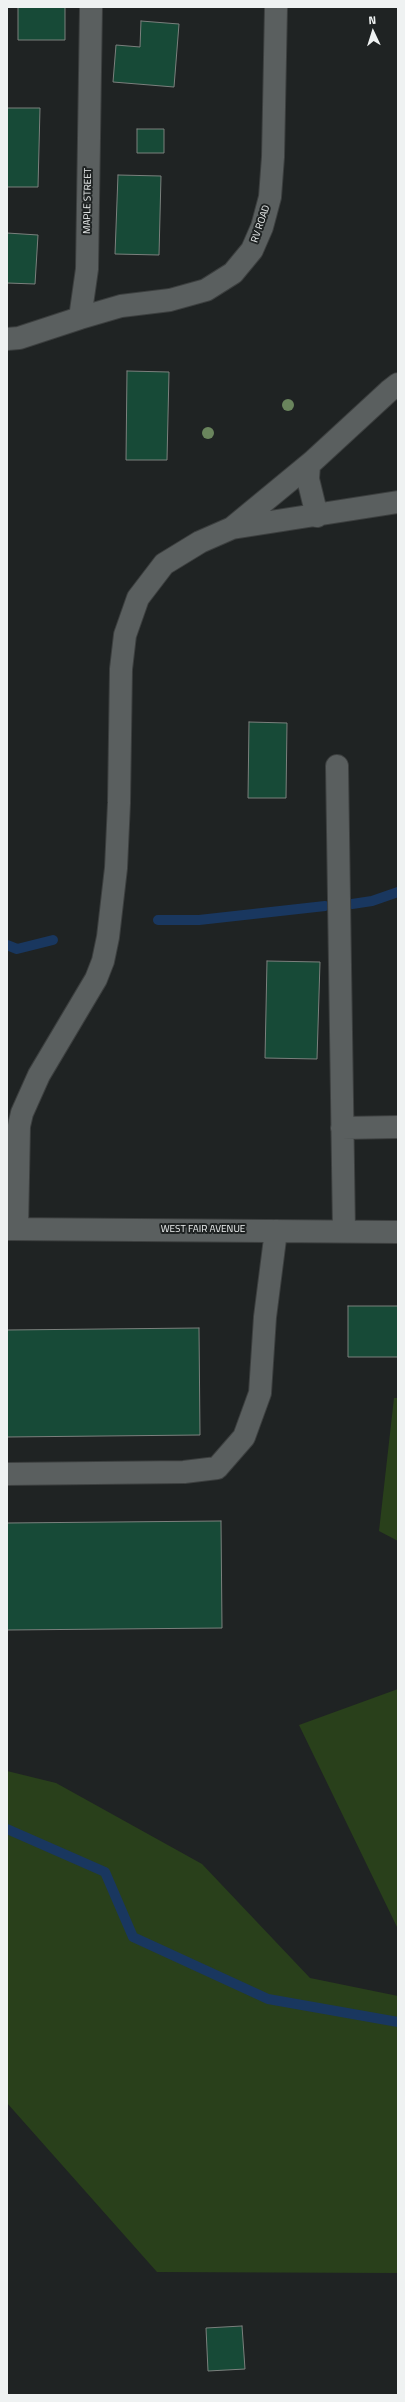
<!DOCTYPE html>
<style>
body{margin:0}
#map{position:relative;width:405px;height:2402px;overflow:hidden;background:#1f2323;font-family:"Titillium Web",sans-serif}
canvas{display:block}
.frame{position:absolute;inset:0;border:8px solid #eff2f2;pointer-events:none}
.north{position:absolute;left:353px;top:12px;width:40px;height:40px;-webkit-text-stroke:3px #1f2323;paint-order:stroke;rotate:356deg;font-size:11px;font-weight:700;line-height:16px;text-align:center;color:#eff2f2}
.north::after{content:'';display:block;margin:auto;width:14px;height:18px;background:#eff2f2;clip-path:polygon(50% 0,100% 100%,50% 72%,0 100%)}
</style>
<div id="map">
<canvas width="405" height="2402"></canvas>
<div class="frame"></div>
<div class="north">N</div>
</div>
<script>
const c = document.querySelector('canvas').getContext('2d');
c.lineJoin = 'round';
function fillPath(path, color) {
  c.fillStyle = color;
  c.fill(path, 'evenodd');
}
function shape(rows) {
  const path = new Path2D();
  for (const r of rows) {
    path.moveTo(r[0], r[1]);
    for (let i = 2; i < r.length; i += 2) path.lineTo(r[i], r[i + 1]);
  }
  return path;
}
function strokePath(path, color, width, dash) {
  c.strokeStyle = color;
  c.lineWidth = width;
  c.lineCap = dash ? 'butt' : 'round';
  c.setLineDash(dash || []);
  c.stroke(path);
}
function drawText(font, color, halo, rows, align = 'center') {
  c.font = font + ' "Titillium Web",sans-serif';
  c.lineWidth = 4;
  c.setLineDash([]);
  c.textBaseline = 'middle';
  c.strokeStyle = halo;
  c.fillStyle = color;
  for (const [text, x, y, turn = 0] of rows) {
    c.save();
    c.translate(x, y);
    c.rotate((+turn || 0) * Math.PI / 180);
    c.textAlign = isNaN(turn) ? turn : align;
    if (halo) c.strokeText(text, 0, 0);
    c.fillText(text, 0, 0);
    c.restore();
  }
}
const green = shape([
 [394,1398,398,1398,398,1541,379,1531],
 [398,1689,398,1929,299,1725],
 [7,1771,56,1783,202,1864,310,1978,398,1996,398,2273,157,2272,7,2103]
]);
const stream = shape([
 [352,904,372,901,398,892],
 [158,920,199,920,325,906],
 [7,945,17,949,53,940],
 [7,1829,105,1872,133,1937,268,1999,398,2022]
]);
const building = shape([
 [18,7,65,7,65,40,18,40,18,7],
 [141,21,179,24,174,87,113,82,116,45,140,47,141,21],
 [7,108,40,108,38,187,7,187,7,108],
 [137,129,164,129,164,153,137,153,137,129],
 [118,175,161,176,159,255,115,254,118,175],
 [7,233,38,235,35,284,7,283,7,233],
 [127,371,169,372,167,460,126,460,127,371],
 [249,722,287,723,286,798,248,798,249,722],
 [267,961,320,962,317,1059,265,1058,267,961],
 [348,1306,398,1306,398,1357,348,1357,348,1306],
 [199,1328,200,1435,7,1437,7,1330,199,1328],
 [221,1521,222,1628,7,1630,7,1523,221,1521],
 [242,2326,245,2369,208,2371,206,2328,242,2326]
]);
const minor = shape([
 [80,318,121,306,170,300,206,290,233,273,252,250,262,227,270,197,273,157,276,7],
 [7,339,19,338,80,318,87,269,91,7],
 [309,465,308,479,317,516],
 [232,528,312,462,389,391,398,384],
 [337,766,344,1231],
 [342,1128,398,1127],
 [7,1229,398,1232],
 [17,1229,19,1126,22,1113,39,1075,96,979,103,961,108,937,116,868,119,803,121,669,125,635,138,598,164,564,200,542,232,528,398,502],
 [7,1474,184,1472,217,1468,244,1437,260,1393,265,1317,276,1231]
]);
const trees = [
 [288,405],
 [208,433]
];
const streetNames = [
 ["MAPLE STREET",88,201,-89],
 ["RV ROAD",261,224,-71],
 ["WEST FAIR AVENUE",203,1230]
];
fillPath(green, '#29401b');
strokePath(stream, '#19375f', 10);
fillPath(building, '#174a37');
strokePath(building, '#7b807d', 1);
strokePath(minor, '#3c3f3f', 24);
strokePath(minor, '#5a5f5f', 22);
c.fillStyle = '#6a855d';
for (const [x, y] of trees) {
  c.beginPath();
  c.arc(x, y, 6, 0, 2 * Math.PI);
  c.fill();
}
drawText('10px', '#eff2f2', '#1f2323', streetNames);
</script>
